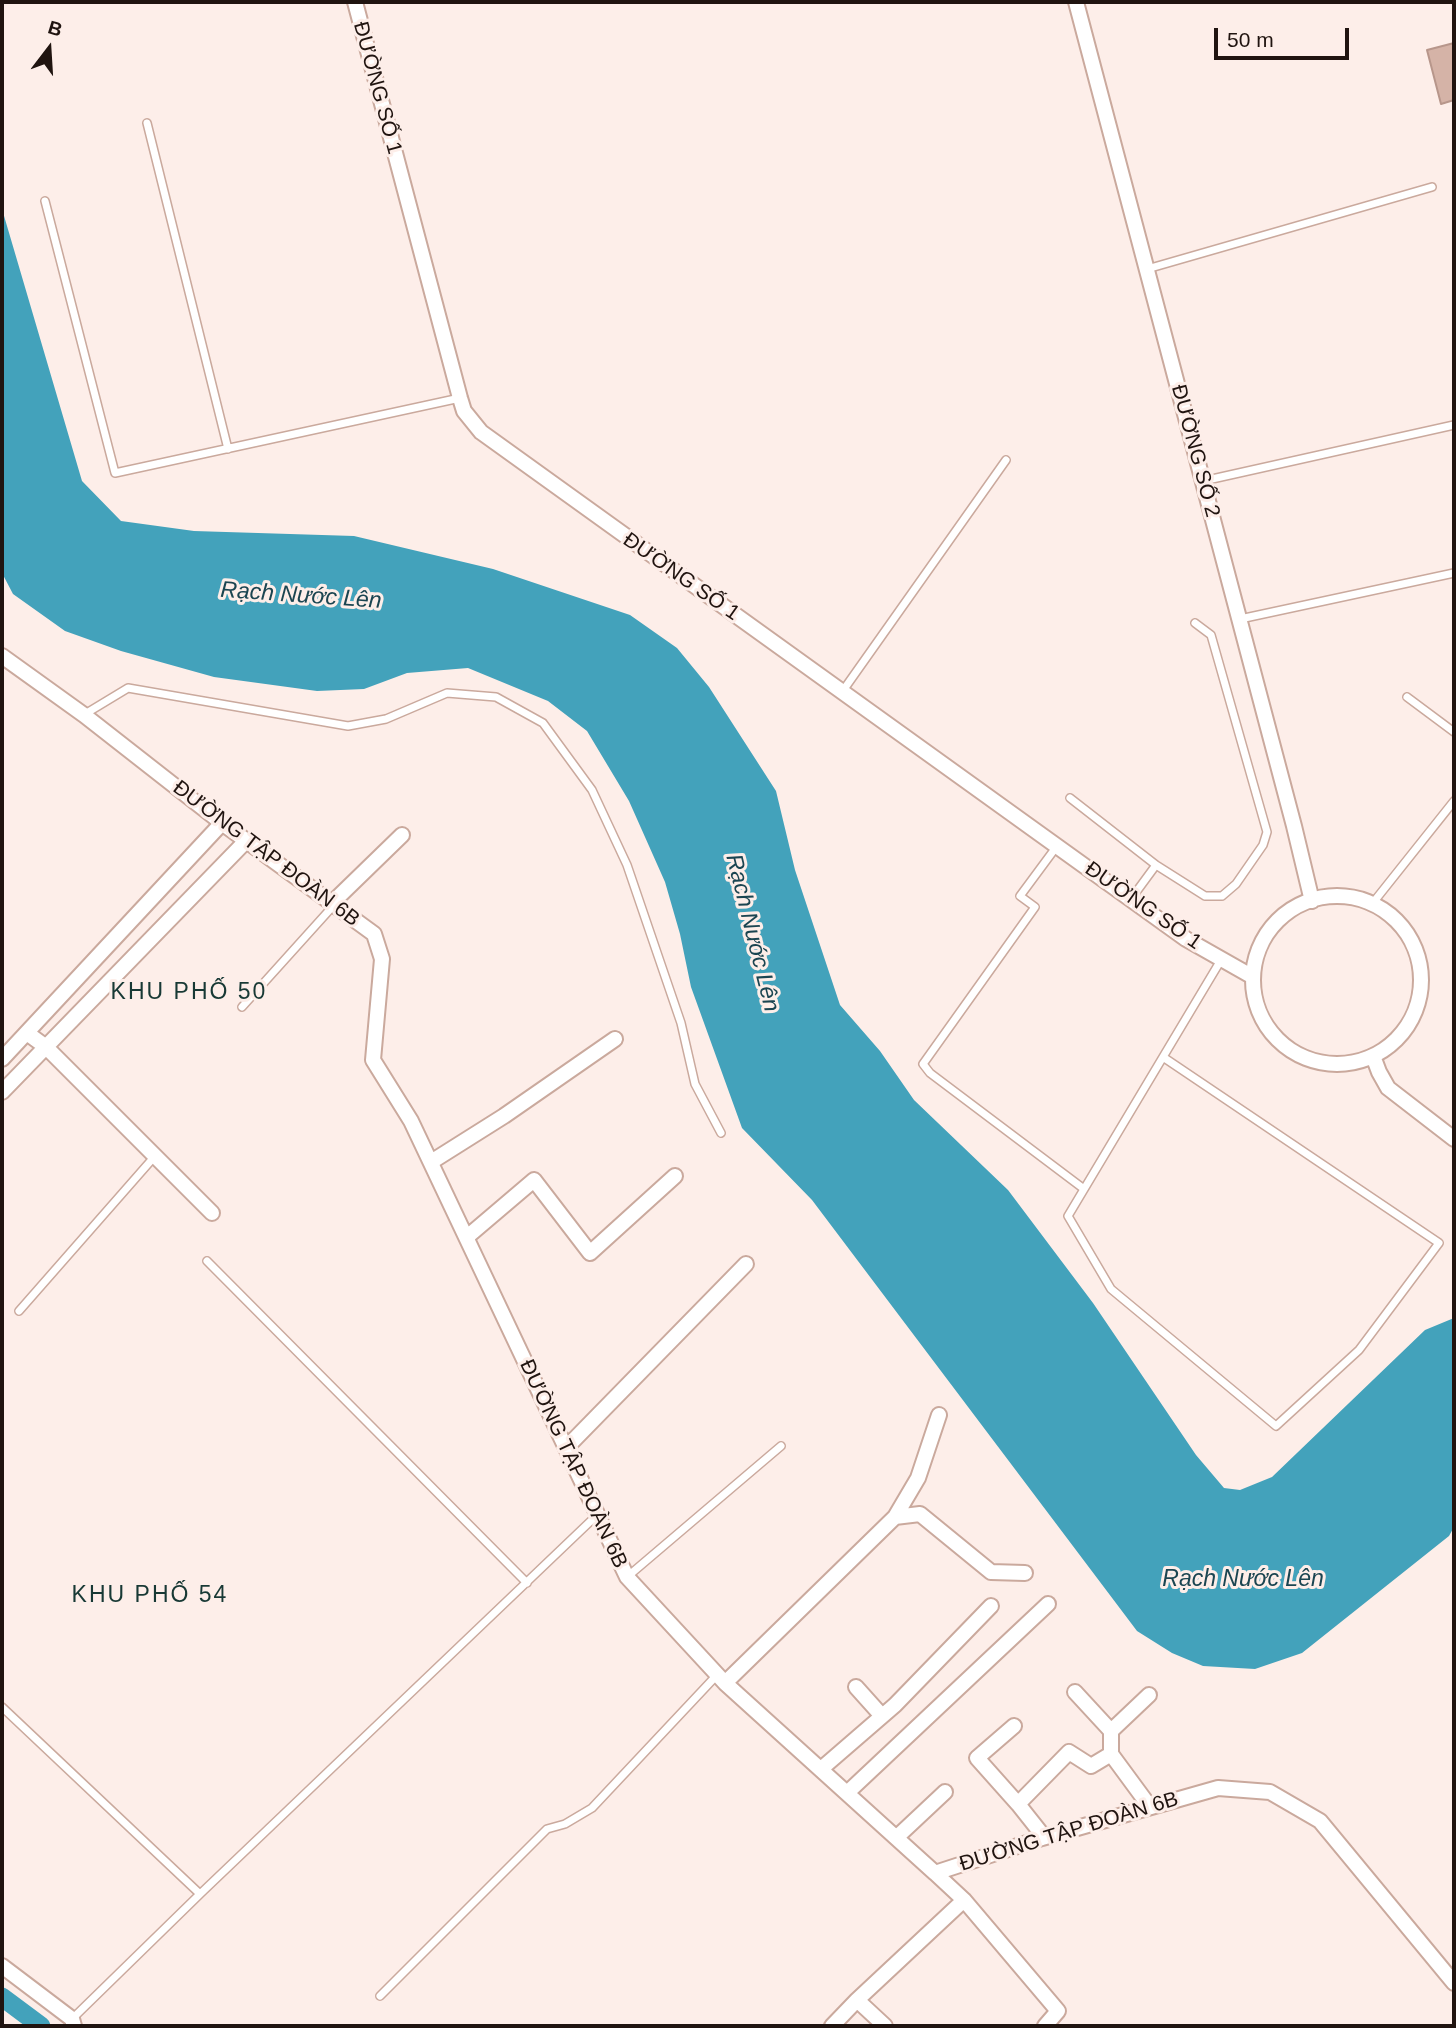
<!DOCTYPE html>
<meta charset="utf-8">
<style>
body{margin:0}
#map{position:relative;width:1456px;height:2028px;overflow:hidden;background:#fdeee9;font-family:Helvetica,sans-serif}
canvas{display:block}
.frame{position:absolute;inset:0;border:4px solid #201410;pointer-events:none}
.north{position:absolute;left:14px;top:14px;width:70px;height:70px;-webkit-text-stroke:5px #fdeee9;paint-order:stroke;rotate:17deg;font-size:19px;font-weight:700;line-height:28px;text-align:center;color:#201410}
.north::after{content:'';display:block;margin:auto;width:24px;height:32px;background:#201410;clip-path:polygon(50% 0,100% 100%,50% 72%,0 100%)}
.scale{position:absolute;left:1214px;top:28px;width:135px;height:32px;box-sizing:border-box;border:4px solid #201410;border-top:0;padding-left:9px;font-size:21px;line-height:24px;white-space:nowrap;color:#201410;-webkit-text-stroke:5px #fdeee9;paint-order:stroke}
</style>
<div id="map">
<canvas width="1456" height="2028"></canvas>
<div class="frame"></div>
<div class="north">B</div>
<div class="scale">50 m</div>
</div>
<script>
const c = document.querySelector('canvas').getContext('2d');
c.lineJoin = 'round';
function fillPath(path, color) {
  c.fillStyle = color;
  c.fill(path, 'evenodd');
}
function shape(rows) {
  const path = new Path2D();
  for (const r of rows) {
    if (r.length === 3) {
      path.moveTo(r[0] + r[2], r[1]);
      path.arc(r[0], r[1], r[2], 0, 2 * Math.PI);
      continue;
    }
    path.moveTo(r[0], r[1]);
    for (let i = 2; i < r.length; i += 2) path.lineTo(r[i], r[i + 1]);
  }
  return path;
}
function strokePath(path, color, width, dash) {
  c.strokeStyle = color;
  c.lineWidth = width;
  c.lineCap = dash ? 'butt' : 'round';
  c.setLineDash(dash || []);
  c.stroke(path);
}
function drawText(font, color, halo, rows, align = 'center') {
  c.font = font + ' Helvetica,sans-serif';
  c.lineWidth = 6;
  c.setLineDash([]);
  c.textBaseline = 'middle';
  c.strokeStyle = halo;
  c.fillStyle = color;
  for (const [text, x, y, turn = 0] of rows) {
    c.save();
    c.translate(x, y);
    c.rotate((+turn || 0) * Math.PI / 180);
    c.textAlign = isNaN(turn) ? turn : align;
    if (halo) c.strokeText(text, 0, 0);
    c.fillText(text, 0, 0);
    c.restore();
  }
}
const water = shape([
 [2,209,82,481,121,521,194,531,354,536,493,569,630,615,677,648,709,687,776,791,795,870,840,1005,880,1051,914,1100,1008,1190,1093,1303,1196,1455,1224,1488,1240,1490,1272,1477,1425,1330,1454,1318,1454,1527,1449,1536,1302,1653,1255,1669,1203,1666,1172,1653,1137,1631,812,1200,742,1128,691,987,680,934,665,882,629,801,587,731,548,701,468,668,407,673,364,689,317,691,214,677,121,651,65,631,13,594,2,573]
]);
const canal = shape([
 [2,1997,41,2026]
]);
const building = shape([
 [1454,43,1454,100,1441,104,1427,50,1454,43]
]);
const service = shape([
 [147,123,228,449],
 [45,201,115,473,460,398],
 [1147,269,1432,187],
 [1203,481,1454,425],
 [1240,619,1454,573],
 [842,692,1006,460],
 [1407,697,1454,732],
 [85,714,128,688,348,726,386,719,447,693,496,697,543,723,592,790,627,865,681,1023,695,1084,721,1133],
 [1070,798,1156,865,1205,896,1222,896,1236,884,1263,845,1267,832,1211,635,1195,623],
 [1057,846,1020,896,1035,907,923,1064,930,1073,1084,1189],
 [1131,899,1156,865],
 [1372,904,1454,801],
 [242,1007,334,905],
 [1163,1057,1439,1243,1359,1350,1276,1426,1111,1289,1068,1216,1163,1057,1221,960],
 [207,1261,527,1583],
 [19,1311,155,1156],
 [627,1577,781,1446],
 [2,1707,200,1894,597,1515],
 [380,1996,547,1829,565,1824,592,1808,717,1675],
 [72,2019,200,1894]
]);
const minor = shape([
 [355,2,460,398,464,411,481,432,1186,939,1253,977],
 [1076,2,1294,826,1312,901],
 [2,656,84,715,222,823,374,934,382,959,373,1060,411,1121,627,1577,725,1683,935,1873,1042,1838,1218,1788,1270,1792,1320,1821,1454,1983],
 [1337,980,84],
 [332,903,402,835],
 [27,1033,46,1047,212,1213],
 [1373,1056,1379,1072,1388,1088,1454,1139],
 [2,1059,222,823],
 [2,1092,246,841],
 [431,1162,504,1116,615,1039],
 [467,1237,534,1180,590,1253,675,1176],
 [566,1448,746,1264],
 [895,1517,920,1514,991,1572,1025,1573],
 [725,1683,895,1517,918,1478,939,1415],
 [856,1687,882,1716],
 [1075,1692,1111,1731,1111,1754,1150,1807],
 [1014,1726,977,1758,1018,1804,1041,1833,1042,1838],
 [1111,1731,1149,1695],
 [821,1769,895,1705,991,1606],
 [847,1793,1048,1604],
 [1018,1804,1069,1752,1091,1766,1111,1754],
 [897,1837,945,1792],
 [935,1873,964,1900,1058,2011,1045,2026],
 [2,1966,72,2019,74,2026],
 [857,2000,885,2026],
 [832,2026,857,2000,964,1900]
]);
const streetNames = [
 ["ĐƯỜNG SỐ 1",377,88,75],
 ["ĐƯỜNG SỐ 2",1195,451,75],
 ["ĐƯỜNG SỐ 1",681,577,35],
 ["ĐƯỜNG TẬP ĐOÀN 6B",266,854,37],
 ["ĐƯỜNG SỐ 1",1143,906,35],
 ["ĐƯỜNG TẬP ĐOÀN 6B",573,1464,65],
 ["ĐƯỜNG TẬP ĐOÀN 6B",1069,1832,-17]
];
const waterNames = [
 ["Rạch Nước Lên",301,596,4],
 ["Rạch Nước Lên",752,933,76],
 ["Rạch Nước Lên",1243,1580]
];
const neighbourhoodNames = [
 ["KHU PHỐ 50",189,993],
 ["KHU PHỐ 54",150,1596]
];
fillPath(water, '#43a2bb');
strokePath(canal, '#43a2bb', 19);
fillPath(building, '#d5b3a7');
strokePath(building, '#b7968b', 2);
strokePath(service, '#caa99d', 10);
strokePath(minor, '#caa99d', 18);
strokePath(service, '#fff', 7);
strokePath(minor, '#fff', 14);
drawText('21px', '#201410', '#fdeee9', streetNames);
drawText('italic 23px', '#1b4551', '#fdeee9', waterNames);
c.letterSpacing = '2px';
drawText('23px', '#183935', '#fdeee9', neighbourhoodNames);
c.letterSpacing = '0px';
</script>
